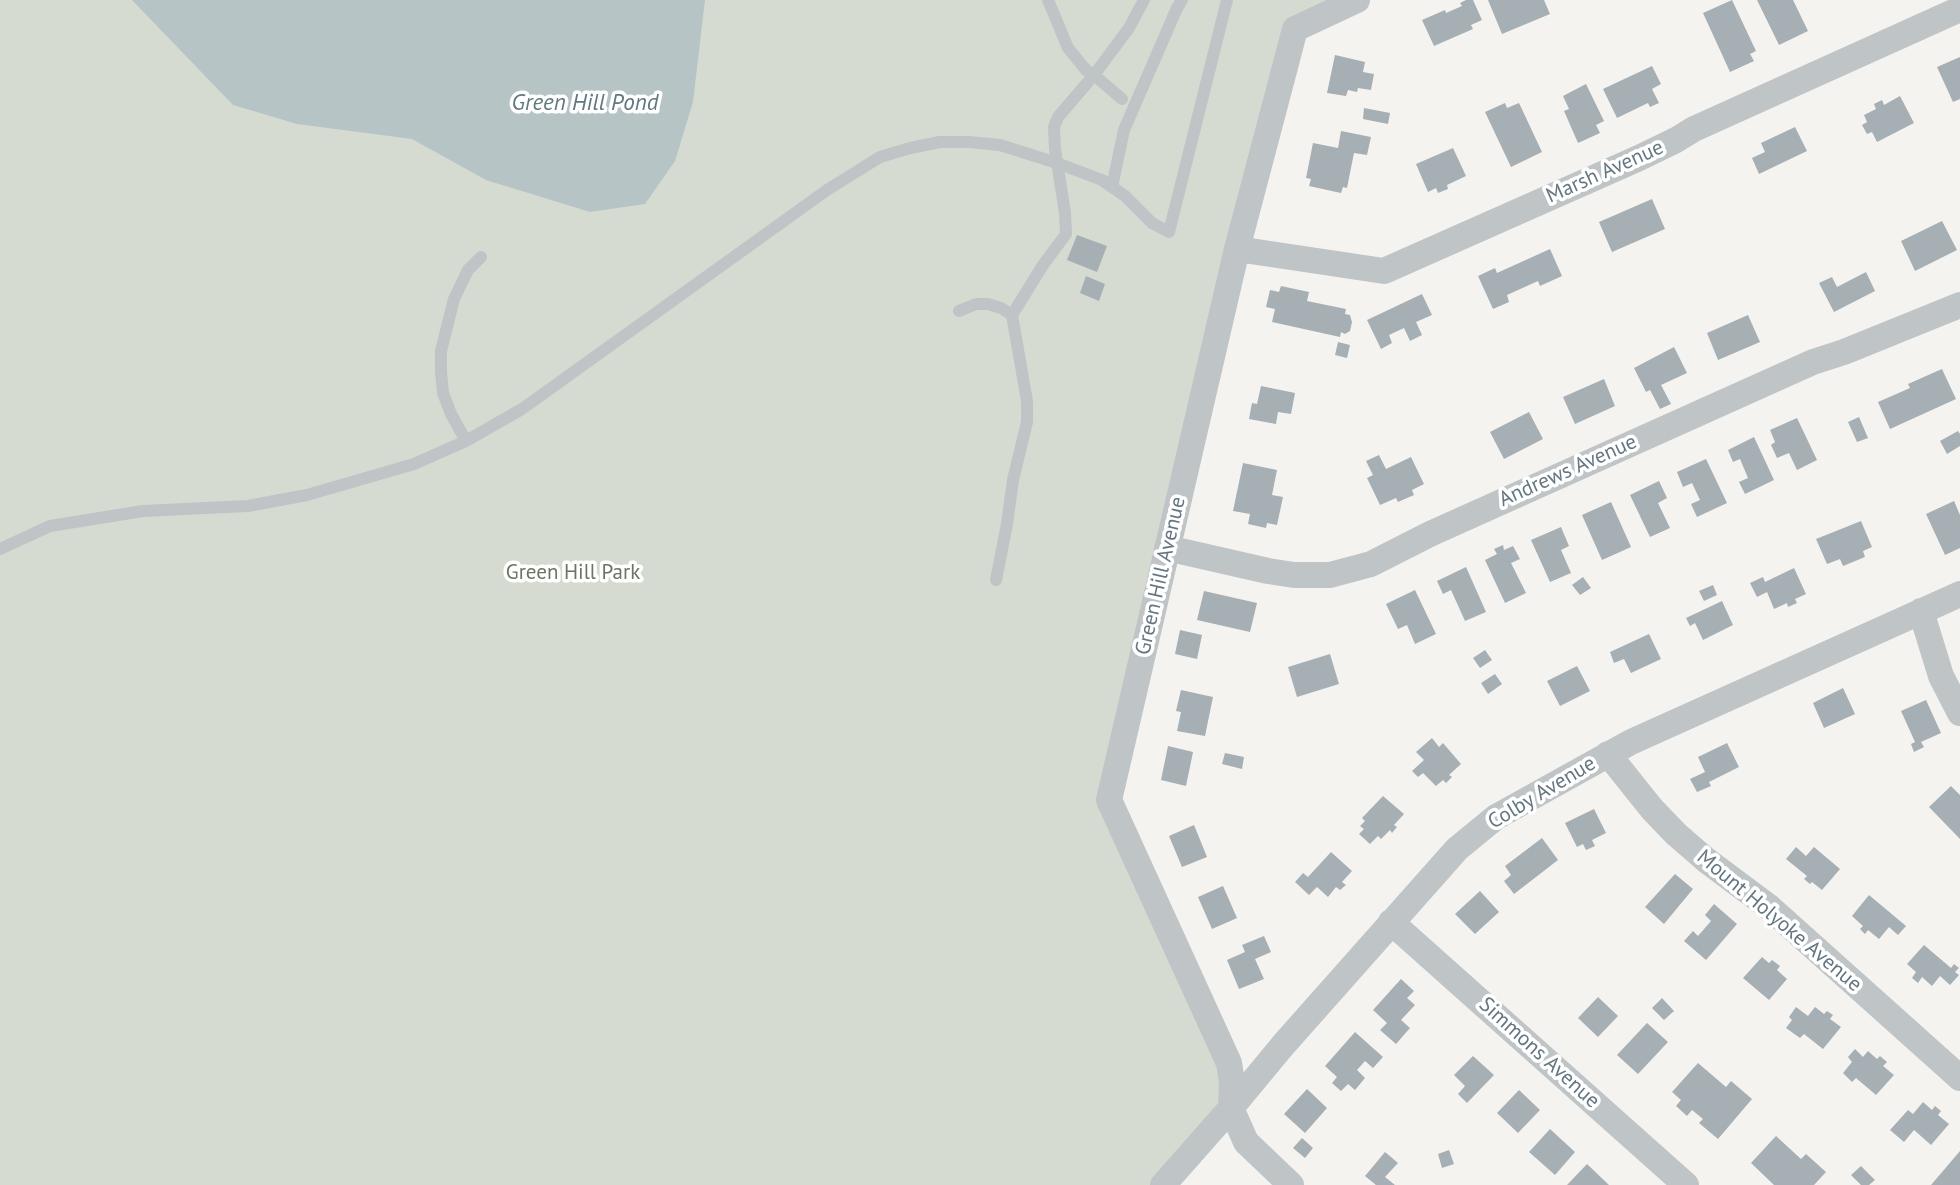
<!DOCTYPE html>
<style>
body{margin:0}
canvas{display:block;background:#f4f3f0}
</style>
<canvas width="1960" height="1185"></canvas>
<script>
const c = document.querySelector('canvas').getContext('2d');
c.lineJoin = 'round';
function fillPath(path, color) {
  c.fillStyle = color;
  c.fill(path, 'evenodd');
}
function shape(rows) {
  const path = new Path2D();
  for (const r of rows) {
    path.moveTo(r[0], r[1]);
    for (let i = 2; i < r.length; i += 2) path.lineTo(r[i], r[i + 1]);
  }
  return path;
}
function strokePath(path, color, width, dash) {
  c.strokeStyle = color;
  c.lineWidth = width;
  c.lineCap = dash ? 'butt' : 'round';
  c.setLineDash(dash || []);
  c.stroke(path);
}
function drawText(font, color, halo, rows, align = 'center') {
  c.font = font + ' "PT Sans",sans-serif';
  c.lineWidth = 7;
  c.setLineDash([]);
  c.textBaseline = 'middle';
  c.strokeStyle = halo;
  c.fillStyle = color;
  for (const [text, x, y, turn = 0] of rows) {
    c.save();
    c.translate(x, y);
    c.rotate((+turn || 0) * Math.PI / 180);
    c.textAlign = isNaN(turn) ? turn : align;
    if (halo) c.strokeText(text, 0, 0);
    c.fillText(text, 0, 0);
    c.restore();
  }
}
const green = shape([
 [0,0,1357,0,1295,30,1109,800,1229,1063,1231,1108,1163,1185,0,1185]
]);
const water = shape([
 [132,0,705,0,693,102,675,161,645,204,590,212,486,180,412,139,297,124,233,105]
]);
const building = shape([
 [1466,0,1473,0,1482,20,1471,25,1473,29,1434,46,1422,20,1445,10,1446,13,1462,6,1460,3],
 [1488,0,1544,0,1550,14,1502,34],
 [1732,0,1756,51,1750,54,1754,61,1730,72,1703,13],
 [1757,0,1793,0,1808,31,1779,45],
 [1335,55,1365,62,1363,72,1374,74,1371,90,1358,88,1357,92,1348,90,1346,96,1327,93],
 [1960,57,1960,99,1953,102,1937,67],
 [1652,66,1661,84,1652,89,1659,103,1650,107,1648,103,1617,118,1603,89],
 [1586,84,1604,121,1596,125,1600,133,1578,143,1564,111,1569,109,1563,96],
 [1900,96,1914,123,1877,142,1872,132,1867,134,1862,125,1867,122,1864,115,1876,109,1874,104,1882,100,1884,105],
 [1505,103,1507,108,1519,103,1542,152,1511,167,1485,112],
 [1364,108,1390,113,1388,124,1363,119],
 [1795,127,1807,151,1759,174,1752,158,1765,152,1761,143],
 [1341,131,1371,137,1367,155,1354,153,1347,188,1343,187,1341,193,1309,186,1311,179,1306,178,1313,143,1338,148],
 [1453,148,1466,176,1447,185,1448,189,1438,193,1436,188,1428,192,1416,164],
 [1652,199,1665,229,1612,252,1599,222],
 [1942,221,1957,250,1915,271,1901,241],
 [1077,235,1107,246,1097,272,1067,260],
 [1550,249,1562,276,1540,286,1538,281,1507,295,1509,302,1493,309,1478,276,1495,268,1497,273],
 [1866,272,1875,291,1834,312,1819,283,1832,277,1837,287],
 [1086,276,1105,284,1099,301,1080,293],
 [1281,286,1309,292,1307,301,1346,309,1345,314,1350,315,1352,322,1350,331,1345,334,1341,332,1340,337,1272,322,1275,309,1266,307,1270,290,1279,292],
 [1422,294,1432,315,1416,322,1422,335,1410,341,1404,328,1389,335,1392,343,1381,349,1367,320],
 [1748,315,1760,342,1718,360,1707,333],
 [1338,342,1350,345,1347,358,1335,355],
 [1674,347,1687,373,1661,385,1671,404,1660,409,1650,390,1646,392,1634,368],
 [1942,369,1956,399,1890,429,1878,402,1910,388,1908,384],
 [1604,379,1615,406,1575,424,1563,397],
 [1261,386,1295,393,1291,414,1278,412,1276,424,1249,419,1252,403,1257,404],
 [1529,412,1543,439,1504,459,1490,432],
 [1859,417,1868,438,1857,442,1848,422],
 [1797,418,1817,460,1797,470,1789,453,1777,458,1771,445,1775,442,1770,430],
 [1958,431,1960,434,1960,446,1947,454,1940,441],
 [1754,437,1774,480,1745,494,1739,482,1748,478,1740,459,1733,462,1728,450],
 [1379,455,1386,469,1411,457,1424,484,1412,490,1414,495,1398,502,1396,498,1380,505,1367,478,1373,475,1366,461],
 [1706,459,1727,503,1697,517,1691,504,1700,500,1692,483,1683,487,1677,472],
 [1243,463,1277,470,1272,495,1283,497,1277,525,1267,523,1266,528,1248,524,1250,514,1233,511],
 [1659,481,1667,498,1658,503,1670,528,1650,537,1630,495],
 [1954,501,1960,515,1960,548,1945,555,1926,514],
 [1611,502,1631,547,1602,560,1582,515],
 [1861,521,1872,547,1863,551,1865,557,1843,566,1840,559,1827,564,1816,539],
 [1561,527,1569,546,1561,550,1571,573,1550,582,1531,540],
 [1503,545,1504,550,1513,546,1520,559,1511,563,1526,593,1505,603,1485,560,1497,554,1494,549],
 [1466,567,1486,612,1465,621,1451,590,1443,594,1437,581],
 [1794,568,1806,594,1795,599,1797,603,1788,607,1787,603,1774,609,1767,592,1757,597,1750,583,1763,577,1765,582],
 [1583,577,1591,588,1580,595,1572,585],
 [1713,585,1717,595,1704,601,1699,591],
 [1415,590,1436,634,1415,644,1407,625,1398,629,1386,604],
 [1204,591,1257,603,1250,632,1197,620],
 [1722,601,1733,625,1703,640,1695,623,1690,626,1686,618],
 [1180,630,1202,635,1197,659,1175,654],
 [1649,634,1661,659,1631,673,1624,659,1614,663,1610,652],
 [1485,650,1492,660,1480,668,1473,658],
 [1330,654,1339,684,1297,697,1288,667],
 [1577,666,1590,691,1560,706,1547,681],
 [1495,674,1502,684,1488,694,1481,683],
 [1843,688,1855,714,1824,728,1813,703],
 [1181,690,1213,697,1205,736,1177,731,1181,712,1176,711],
 [1926,700,1941,733,1921,742,1924,747,1914,752,1911,744,1915,742,1901,711],
 [1432,738,1439,747,1443,743,1461,764,1449,775,1452,777,1446,783,1443,780,1436,786,1423,773,1418,777,1412,771,1424,760,1416,752],
 [1727,743,1739,767,1709,782,1711,786,1697,792,1690,779,1705,772,1698,757],
 [1168,746,1193,752,1186,786,1161,780],
 [1225,753,1244,757,1242,769,1222,764],
 [1951,786,1960,795,1960,839,1929,807],
 [1383,796,1404,814,1394,825,1397,827,1392,833,1390,830,1381,839,1378,836,1370,844,1359,834,1364,829,1360,826,1365,821,1362,818],
 [1594,809,1606,833,1592,840,1595,846,1586,850,1583,844,1577,847,1565,823],
 [1194,825,1207,857,1182,867,1169,836],
 [1542,838,1558,860,1514,894,1504,881,1511,875,1505,866],
 [1796,847,1806,856,1814,847,1840,869,1822,890,1812,882,1810,884,1804,879,1807,876,1786,859],
 [1331,852,1352,871,1342,882,1346,885,1340,890,1336,887,1328,897,1317,887,1309,895,1295,882,1303,873,1308,877],
 [1675,874,1693,889,1664,924,1645,907],
 [1223,886,1237,918,1212,929,1198,897],
 [1480,891,1499,912,1475,934,1455,914],
 [1869,895,1906,926,1898,935,1889,927,1879,939,1868,930,1865,934,1860,929,1863,926,1852,916],
 [1714,904,1737,924,1706,960,1684,941,1693,931,1698,936,1711,921,1705,915],
 [1264,936,1271,952,1255,959,1264,979,1239,989,1227,960,1245,952,1242,945],
 [1924,945,1951,968,1954,964,1959,968,1955,972,1959,975,1950,985,1940,976,1932,986,1922,977,1918,983,1912,978,1916,972,1907,964],
 [1762,957,1769,963,1772,960,1780,966,1777,970,1787,979,1769,1000,1743,978],
 [1401,979,1414,991,1407,998,1415,1005,1401,1020,1410,1028,1396,1044,1380,1030,1387,1023,1373,1010],
 [1598,997,1618,1016,1598,1037,1578,1018],
 [1662,998,1674,1011,1664,1020,1652,1008],
 [1796,1007,1808,1016,1815,1007,1824,1014,1827,1011,1833,1015,1830,1019,1841,1027,1823,1049,1804,1034,1800,1038,1786,1028,1792,1020,1789,1017],
 [1647,1023,1668,1042,1638,1074,1617,1055],
 [1355,1032,1383,1057,1373,1068,1365,1061,1357,1070,1365,1078,1355,1090,1348,1084,1341,1091,1332,1083,1337,1077,1325,1066],
 [1855,1049,1863,1057,1868,1051,1877,1059,1880,1056,1887,1062,1883,1066,1894,1075,1876,1095,1856,1078,1852,1082,1843,1073,1852,1062,1848,1057],
 [1473,1056,1494,1075,1467,1103,1458,1094,1465,1086,1454,1075],
 [1698,1063,1726,1087,1731,1081,1752,1099,1718,1139,1699,1123,1703,1119,1692,1110,1687,1116,1676,1106,1681,1100,1672,1092],
 [1307,1089,1327,1108,1305,1133,1284,1114],
 [1519,1090,1540,1110,1518,1133,1497,1113],
 [1923,1102,1932,1110,1935,1106,1941,1111,1938,1115,1949,1124,1931,1145,1914,1130,1904,1142,1890,1130,1908,1110,1913,1114],
 [1550,1129,1575,1152,1555,1175,1529,1152],
 [1776,1136,1801,1159,1806,1154,1826,1172,1814,1185,1774,1185,1751,1163],
 [1302,1138,1313,1148,1305,1158,1293,1148],
 [1449,1150,1454,1164,1442,1168,1438,1154],
 [1960,1151,1960,1185,1931,1185],
 [1385,1152,1398,1163,1385,1177,1395,1185,1376,1185,1365,1176],
 [1587,1164,1609,1185,1567,1185],
 [1861,1166,1875,1180,1869,1185,1861,1185,1851,1175]
]);
const service = shape([
 [1122,99,1094,75,1129,28,1144,0],
 [1112,187,1124,130,1177,8,1182,0],
 [959,311,976,304,988,304,1001,308,1012,315],
 [466,441,451,414,443,393,441,372,441,351,454,299,468,270,481,257],
 [0,549,50,526,143,511,248,506,307,495,414,464,466,441,522,409,827,190,880,157,910,148,940,142,969,142,1000,145,1057,163,1102,180,1125,196,1152,223,1169,232,1227,0],
 [996,580,1007,524,1013,480,1027,422,1027,401,1012,315,1043,265,1066,234,1065,213,1055,149,1054,127,1058,117,1094,75,1086,70,1068,48,1048,0]
]);
const minor = shape([
 [1237,249,1384,271,1639,158,1676,140,1694,129,1960,9],
 [1167,548,1268,571,1294,575,1330,575,1371,564,1430,534,1813,362,1844,352,1960,305],
 [1921,611,1941,676,1960,713],
 [1608,754,1652,809,1676,834,1706,860,1769,907,1960,1078],
 [1391,922,1686,1185],
 [1163,1185,1231,1108,1284,1044,1457,849,1496,817,1631,742,1960,594],
 [1291,1185,1246,1142,1231,1108,1232,1082,1229,1063,1109,800,1237,249,1295,29,1357,0]
]);
const streetNames = [
 ["Marsh Avenue",1605,172,-24],
 ["Andrews Avenue",1568,471,-24],
 ["Green Hill Avenue",1161,576,-77],
 ["Colby Avenue",1542,793,-31],
 ["Mount Holyoke Avenue",1779,921,40],
 ["Simmons Avenue",1539,1053,42]
];
const parkNames = [
 ["Green Hill Park",573,573]
];
const waterNames = [
 ["Green Hill Pond",585,103]
];
fillPath(green, '#d6dbd1');
fillPath(water, '#b6c4c6');
fillPath(building, '#a6afb3');
strokePath(service, '#bfc4c6', 12);
strokePath(minor, '#bfc4c6', 26);
drawText('21px', '#647680', '#fff', streetNames);
drawText('21px', '#697762', '#fff', parkNames);
drawText('italic 23px', '#5f797e', '#fff', waterNames);
</script>
